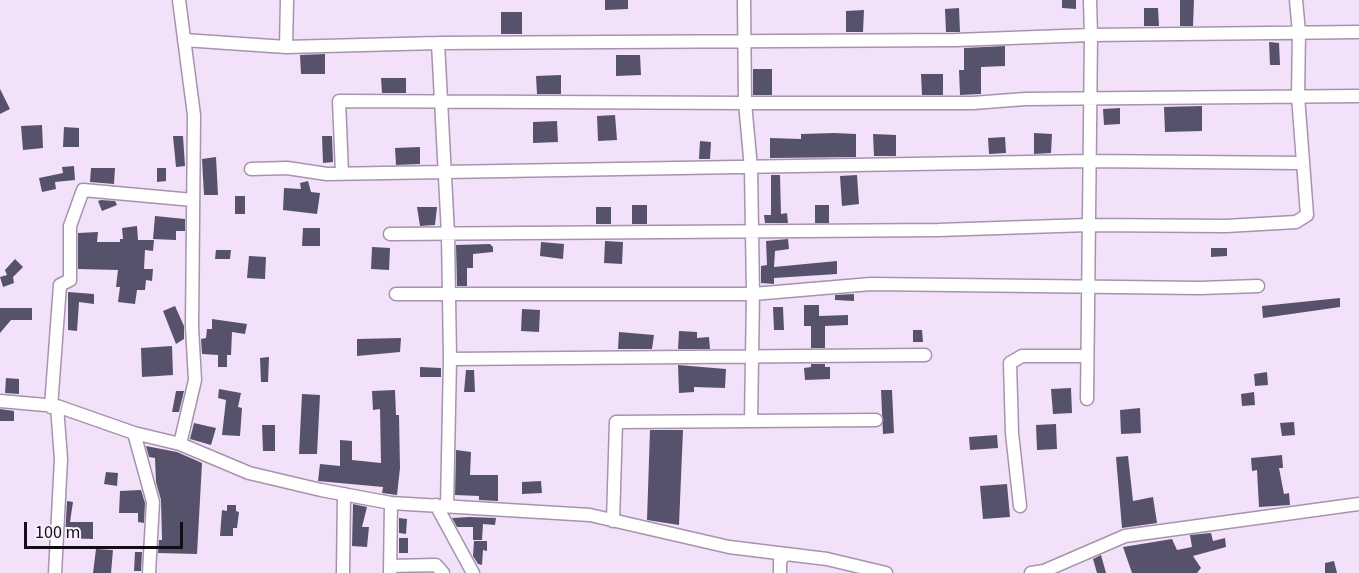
<!DOCTYPE html>
<style>
body{margin:0}
#map{position:relative;width:1359px;height:573px;overflow:hidden;background:#f3e0f9;font-family:"Source Sans 3",sans-serif}
canvas{display:block}
.scale{position:absolute;left:24px;top:522px;width:159px;height:27px;box-sizing:border-box;border:3px solid #130d16;border-top:0;padding-left:8px;font-size:18px;line-height:21px;white-space:nowrap;color:#130d16;-webkit-text-stroke:4px #f9f2fc;paint-order:stroke}
</style>
<div id="map">
<canvas width="1359" height="573"></canvas>
<div class="scale">100 m</div>
</div>
<script>
const c = document.querySelector('canvas').getContext('2d');
c.lineJoin = 'round';
function fillPath(path, color) {
  c.fillStyle = color;
  c.fill(path, 'evenodd');
}
function shape(rows) {
  const path = new Path2D();
  for (const r of rows) {
    path.moveTo(r[0], r[1]);
    for (let i = 2; i < r.length; i += 2) path.lineTo(r[i], r[i + 1]);
  }
  return path;
}
function strokePath(path, color, width, dash) {
  c.strokeStyle = color;
  c.lineWidth = width;
  c.lineCap = dash ? 'butt' : 'round';
  c.setLineDash(dash || []);
  c.stroke(path);
}
const building = shape([
 [605,0,628,0,628,9,605,10],
 [1062,0,1076,0,1076,9,1062,8],
 [1180,0,1194,0,1193,26,1180,26],
 [959,8,960,32,946,32,945,9],
 [1144,8,1158,8,1159,26,1144,26],
 [864,10,863,32,846,32,846,11],
 [501,12,522,12,522,34,501,34],
 [1269,42,1279,43,1280,65,1270,65],
 [1005,46,1005,66,981,67,981,94,960,95,959,70,964,70,964,48],
 [325,54,325,74,301,74,300,55],
 [616,55,640,55,641,75,616,76],
 [753,69,772,69,772,95,753,95],
 [921,74,943,74,943,95,922,95],
 [561,75,561,94,537,94,536,76],
 [381,78,406,78,406,93,382,93],
 [0,89,10,109,0,114],
 [1202,106,1202,131,1165,132,1164,107],
 [1120,108,1120,124,1104,125,1103,109],
 [615,115,617,140,598,141,597,116],
 [557,121,558,142,533,143,533,122],
 [42,125,43,148,23,150,21,126],
 [64,127,79,128,79,147,63,147],
 [834,133,856,134,856,157,770,158,770,138,801,139,801,134],
 [1034,133,1052,134,1051,153,1034,154],
 [873,134,896,135,896,156,874,156],
 [173,136,183,136,185,166,176,167],
 [322,136,332,136,333,162,323,163],
 [1005,137,1006,153,989,154,988,138],
 [700,141,711,142,710,159,699,159],
 [420,147,420,164,396,165,395,148],
 [216,157,218,195,204,195,202,159],
 [74,166,75,180,55,182,56,189,42,192,39,178,63,173,62,167],
 [91,168,115,168,114,184,90,182],
 [157,168,166,168,166,181,157,182],
 [771,175,780,175,781,214,787,213,788,223,765,223,764,215,771,215],
 [857,175,859,204,842,206,840,176],
 [308,181,311,192,320,193,317,214,283,210,284,188,301,189,300,183],
 [235,196,245,196,245,214,235,214],
 [101,200,115,201,117,205,102,211,98,201],
 [632,205,647,205,647,224,632,224],
 [815,205,829,205,829,223,815,223],
 [417,207,437,207,435,225,420,226],
 [596,207,611,207,611,224,596,224],
 [155,216,185,219,185,231,176,231,176,240,153,239],
 [137,226,138,240,154,240,153,251,145,250,144,269,153,269,152,281,146,280,145,290,137,290,135,304,118,302,120,287,116,287,118,270,78,269,78,233,98,232,97,242,120,242,120,239,123,239,122,228],
 [303,228,320,228,320,246,302,246],
 [788,239,789,249,775,251,774,267,837,261,837,274,774,278,774,284,761,283,761,266,767,265,766,241],
 [605,241,623,242,622,264,604,263],
 [541,242,564,244,563,259,540,256],
 [490,244,493,247,493,252,473,254,473,268,467,268,467,286,457,286,456,245],
 [372,247,390,248,389,270,371,269],
 [1211,248,1227,248,1227,256,1211,257],
 [216,250,231,250,230,259,215,259],
 [249,256,266,257,265,279,247,278],
 [15,259,23,267,13,277,14,283,3,287,0,277,7,275,5,270],
 [68,292,94,294,94,304,79,302,77,331,68,330],
 [854,294,854,301,835,300,835,295],
 [1340,298,1340,307,1263,318,1262,306],
 [804,305,819,305,819,316,848,315,848,325,825,326,825,348,811,348,811,326,804,326],
 [175,306,184,326,184,339,176,344,163,311],
 [773,307,783,307,784,330,774,330],
 [0,308,32,308,32,320,11,320,0,333],
 [522,309,540,310,539,332,521,331],
 [212,319,247,324,245,334,232,332,231,355,227,355,227,367,218,367,218,355,202,354,201,339,206,338,207,329,212,329],
 [913,330,922,330,923,342,913,342],
 [679,331,697,332,697,338,709,337,710,349,678,349],
 [619,332,654,335,652,349,618,349],
 [401,338,400,352,357,356,357,339],
 [172,346,173,375,142,377,141,348],
 [269,357,268,382,261,382,260,358],
 [811,364,825,364,825,367,830,367,830,379,805,380,804,368,811,367],
 [678,365,726,369,725,388,694,387,694,392,679,393],
 [420,367,441,368,441,377,420,377],
 [466,370,474,370,475,392,464,392],
 [1267,372,1268,385,1255,386,1254,374],
 [6,378,19,379,19,394,5,393],
 [1071,388,1072,413,1053,414,1051,389],
 [219,389,241,393,238,407,242,408,240,436,222,435,226,400,218,398],
 [395,390,396,415,399,415,400,468,397,495,382,493,383,487,318,481,320,464,340,466,340,440,352,441,352,460,381,463,380,409,373,410,372,391],
 [881,390,892,390,894,433,883,434],
 [176,391,184,391,179,412,172,412],
 [1254,392,1255,405,1242,406,1241,394],
 [302,394,320,395,317,454,299,454],
 [1140,408,1141,433,1121,434,1120,410],
 [0,409,14,411,14,421,0,421],
 [1294,422,1295,435,1282,436,1280,423],
 [194,423,216,428,211,445,190,439],
 [1056,424,1057,449,1037,450,1036,425],
 [262,425,275,425,275,451,263,451],
 [650,430,683,430,679,525,647,520],
 [997,435,998,448,970,450,969,437],
 [146,446,177,452,202,463,197,554,158,553,159,540,162,540,161,500,156,482,155,458,149,457],
 [456,450,471,452,470,475,498,475,498,501,479,500,479,496,455,495],
 [1282,455,1283,468,1279,468,1284,494,1289,493,1290,505,1259,507,1257,470,1252,471,1251,458],
 [1128,456,1133,501,1153,497,1157,523,1122,528,1116,457],
 [106,472,118,473,117,486,104,484],
 [541,481,542,493,522,494,522,482],
 [1007,484,1010,517,983,519,980,486],
 [120,491,141,490,145,503,144,523,138,522,138,513,119,513],
 [67,501,73,502,70,522,93,522,93,539,65,538],
 [353,504,367,507,362,527,369,527,367,547,352,546],
 [227,505,236,505,236,511,239,512,237,528,233,528,233,536,220,536,222,510,227,511],
 [469,517,496,518,495,525,483,524,482,540,473,540,473,527,457,527,452,518],
 [399,518,407,519,406,534,399,533],
 [1211,533,1213,541,1225,538,1226,547,1193,556,1201,568,1197,573,1132,573,1123,547,1172,539,1177,550,1192,547,1190,535],
 [399,538,408,538,408,553,399,553],
 [474,541,487,541,487,551,483,550,482,565,478,564,473,556],
 [96,549,113,550,111,573,93,573],
 [135,552,142,552,141,571,134,571],
 [1101,555,1106,573,1097,573,1093,559],
 [1334,561,1337,573,1325,573,1325,563]
]);
const minor = shape([
 [179,0,194,115,192,327,195,380,180,444],
 [744,0,745,103,973,103,1025,99,1359,96],
 [1090,0,1091,35,1359,32],
 [184,40,286,47,438,43],
 [286,47,287,0],
 [251,169,287,168,327,174,1088,161,1301,163],
 [342,173,339,101,745,103,751,168,753,294,751,421,616,422,613,521],
 [390,234,938,230,1088,225,1226,226,1296,222,1307,215,1298,96,1299,32,1296,0],
 [396,294,753,294,871,284,1200,288,1258,286],
 [450,359,448,234,438,43,956,40,1091,35,1087,399],
 [0,401,57,406,134,433,180,444,249,473,321,490,391,503,590,515,729,547,827,559,886,573],
 [51,407,60,285,70,280,70,226,83,190,193,200],
 [751,421,876,420],
 [134,433,153,502,149,573],
 [436,505,473,573],
 [447,506,450,359,925,355],
 [1020,506,1012,433,1010,363,1022,356,1086,356],
 [390,566,436,565,443,573],
 [55,573,61,459,57,406],
 [343,573,344,494],
 [390,573,391,503],
 [780,573,780,560,786,554],
 [1031,573,1044,571,1125,536,1359,504]
]);
fillPath(building, '#57526b');
strokePath(minor, '#a694ac', 15);
strokePath(minor, '#fff', 12);
</script>
